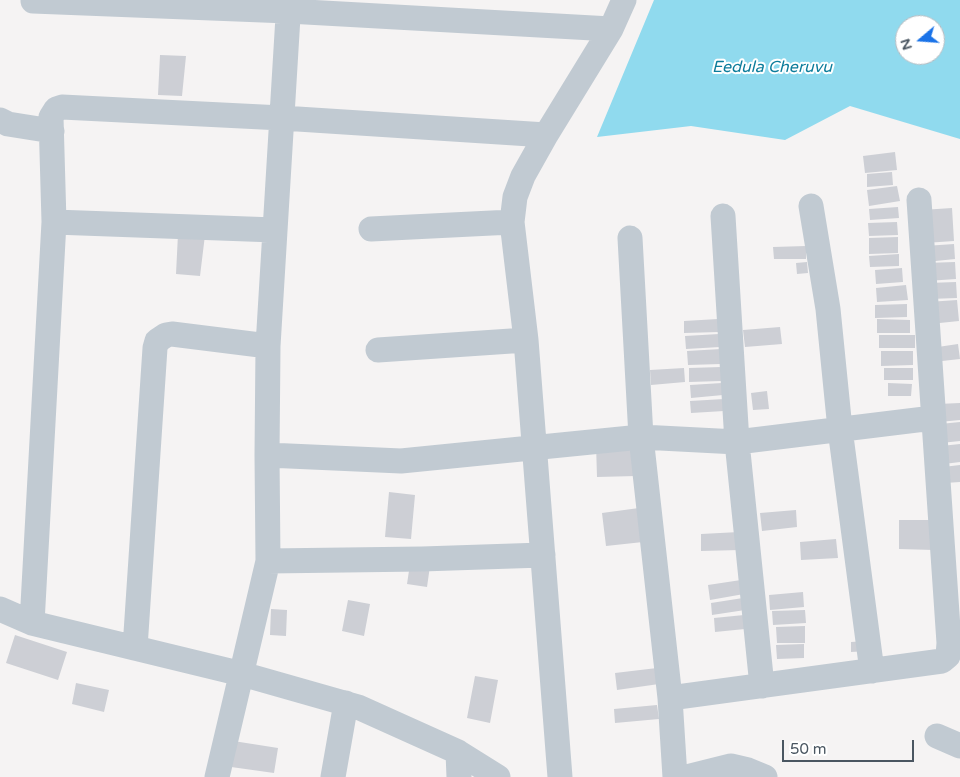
<!DOCTYPE html>
<style>
body{margin:0}
#map{position:relative;width:960px;height:777px;overflow:hidden;background:#f5f3f3;font-family:"Varela Round",sans-serif}
canvas{display:block}
.north{position:absolute;left:895px;top:15px;width:50px;height:50px;box-sizing:border-box;background:#fff;border:1px solid #b7bbc0;border-radius:50%;rotate:252deg;font-size:14px;font-weight:700;line-height:20px;text-align:center;color:#4a5661}
.north::after{content:'';display:block;margin:auto;width:18px;height:22px;background:#1a73e8;clip-path:polygon(50% 0,100% 100%,50% 72%,0 100%)}
.scale{position:absolute;left:782px;top:740px;width:132px;height:22px;box-sizing:border-box;border:2px solid #4a5661;border-top:0;padding-left:6px;font-size:15px;line-height:18px;white-space:nowrap;color:#4a5661;-webkit-text-stroke:4px #fff;paint-order:stroke}
</style>
<div id="map">
<canvas width="960" height="777"></canvas>
<div class="north">N</div>
<div class="scale">50 m</div>
</div>
<script>
const c = document.querySelector('canvas').getContext('2d');
c.lineJoin = 'round';
function fillPath(path, color) {
  c.fillStyle = color;
  c.fill(path, 'evenodd');
}
function shape(rows) {
  const path = new Path2D();
  for (const r of rows) {
    path.moveTo(r[0], r[1]);
    for (let i = 2; i < r.length; i += 2) path.lineTo(r[i], r[i + 1]);
  }
  return path;
}
function strokePath(path, color, width, dash) {
  c.strokeStyle = color;
  c.lineWidth = width;
  c.lineCap = dash ? 'butt' : 'round';
  c.setLineDash(dash || []);
  c.stroke(path);
}
function drawText(font, color, halo, rows, align = 'center') {
  c.font = font + ' "Varela Round",sans-serif';
  c.lineWidth = 4;
  c.setLineDash([]);
  c.textBaseline = 'middle';
  c.strokeStyle = halo;
  c.fillStyle = color;
  for (const [text, x, y, turn = 0] of rows) {
    c.save();
    c.translate(x, y);
    c.rotate((+turn || 0) * Math.PI / 180);
    c.textAlign = isNaN(turn) ? turn : align;
    if (halo) c.strokeText(text, 0, 0);
    c.fillText(text, 0, 0);
    c.restore();
  }
}
const water = shape([
 [654,0,960,0,960,139,850,106,785,140,691,126,597,137],
 [905,25,935,25,935,55,905,55]
]);
const building = shape([
 [160,55,186,56,182,96,158,95],
 [895,152,897,170,865,173,863,156],
 [892,172,893,185,867,187,867,174],
 [897,186,900,201,869,206,867,190],
 [898,207,899,218,870,220,869,209],
 [952,208,954,241,925,243,922,210],
 [897,222,898,235,869,236,868,223],
 [178,234,205,235,200,276,176,274],
 [898,237,898,253,869,254,869,238],
 [954,244,955,259,926,262,925,246],
 [806,246,806,259,774,259,773,247],
 [899,254,899,266,870,267,869,256],
 [807,262,808,273,797,274,796,263],
 [955,262,956,279,927,281,926,263],
 [902,268,903,282,876,284,875,270],
 [956,282,957,298,929,299,928,283],
 [906,285,908,300,877,302,876,288],
 [957,300,959,321,930,324,928,302],
 [907,304,907,317,875,318,875,305],
 [718,319,719,332,684,333,684,321],
 [877,319,910,320,910,333,877,333],
 [780,327,782,344,745,347,743,330],
 [719,334,720,347,686,349,685,336],
 [879,335,915,335,915,348,879,348],
 [958,344,960,359,933,362,931,348],
 [721,349,721,364,688,365,687,351],
 [881,351,913,351,913,365,881,366],
 [721,367,721,381,689,382,689,368],
 [684,368,685,382,651,385,650,370],
 [884,368,913,368,913,380,884,380],
 [722,383,723,395,691,398,690,385],
 [888,383,912,384,911,396,888,396],
 [767,391,769,409,753,410,751,393],
 [724,399,724,411,691,413,690,401],
 [960,403,960,420,939,422,938,404],
 [960,422,960,441,941,443,940,424],
 [635,443,636,476,597,477,596,444],
 [960,444,960,462,944,464,941,446],
 [960,465,960,482,945,483,943,467],
 [389,492,415,495,411,539,385,537],
 [639,508,643,542,606,546,602,513],
 [796,510,797,527,762,531,760,513],
 [899,520,934,520,934,550,899,549],
 [739,532,740,550,701,551,701,534],
 [836,539,838,558,801,560,800,542],
 [410,564,430,566,427,587,407,584],
 [741,580,744,594,710,600,708,585],
 [803,592,804,607,770,610,769,595],
 [743,598,745,610,712,615,711,603],
 [348,600,370,604,364,636,342,631],
 [271,609,287,610,286,636,270,635],
 [805,610,806,623,773,625,772,611],
 [744,615,745,629,715,632,714,618],
 [805,626,805,643,777,643,776,627],
 [15,635,67,652,58,680,6,663],
 [867,641,868,651,851,652,851,642],
 [804,644,804,658,777,659,776,645],
 [657,668,659,684,617,690,615,673],
 [475,676,498,680,490,723,467,718],
 [76,683,109,690,104,712,72,704],
 [657,705,659,719,615,723,614,709],
 [227,740,278,748,274,773,224,766]
]);
const minor = shape([
 [33,1,288,11,611,29],
 [0,120,8,124,52,131],
 [811,206,828,309,840,429,872,671],
 [723,216,737,442,762,686],
 [54,222,275,230],
 [371,229,512,222],
 [630,238,641,437,670,698,675,777],
 [378,350,526,340],
 [267,455,401,461,641,437,737,442,933,418],
 [268,561,422,559,543,555],
 [0,609,32,623,242,674,358,707,458,752,498,777],
 [32,623,54,222,51,117,56,109,62,107,282,118,546,135],
 [135,648,155,348,157,341,166,335,172,334,268,346],
 [670,698,942,661,948,656,949,643,919,200],
 [937,736,960,746],
 [458,752,459,777],
 [217,777,268,561,267,455,268,346,289,0],
 [333,777,346,703],
 [560,777,526,340,512,222,515,197,523,176,546,135,611,29,624,0],
 [687,777,731,766,748,770,765,777]
]);
const waterNames = [
 ["Eedula Cheruvu",772,68]
];
fillPath(water, '#90daee');
fillPath(building, '#cdcfd5');
strokePath(minor, '#c1cad2', 25);
drawText('italic 16px', '#0c7c9b', '#fff', waterNames);
</script>
